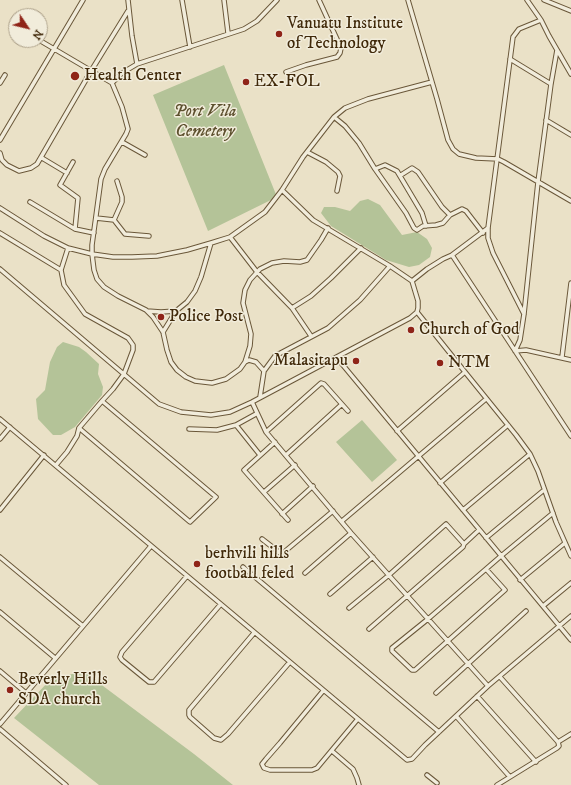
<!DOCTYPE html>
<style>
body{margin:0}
#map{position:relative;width:571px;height:785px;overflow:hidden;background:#eae1c7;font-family:"IM FELL DW Pica",serif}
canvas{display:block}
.north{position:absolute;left:8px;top:8px;width:40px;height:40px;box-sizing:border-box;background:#f1ecdb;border:1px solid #aa9e87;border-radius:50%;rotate:125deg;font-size:11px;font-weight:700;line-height:16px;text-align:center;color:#40290a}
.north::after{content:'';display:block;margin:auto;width:14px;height:18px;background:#8f2418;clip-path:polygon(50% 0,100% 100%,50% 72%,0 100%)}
</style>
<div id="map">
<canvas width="571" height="785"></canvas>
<div class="north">N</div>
</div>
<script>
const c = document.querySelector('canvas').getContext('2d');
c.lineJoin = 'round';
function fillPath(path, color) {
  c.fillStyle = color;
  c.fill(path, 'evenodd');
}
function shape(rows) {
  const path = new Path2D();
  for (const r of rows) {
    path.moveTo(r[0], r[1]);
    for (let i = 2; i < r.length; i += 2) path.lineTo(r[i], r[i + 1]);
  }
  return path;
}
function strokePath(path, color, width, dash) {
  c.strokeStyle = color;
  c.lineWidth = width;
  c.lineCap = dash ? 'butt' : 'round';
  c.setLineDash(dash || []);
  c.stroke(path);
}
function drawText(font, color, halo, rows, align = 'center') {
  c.font = font + ' "IM FELL DW Pica",serif';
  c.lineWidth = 3;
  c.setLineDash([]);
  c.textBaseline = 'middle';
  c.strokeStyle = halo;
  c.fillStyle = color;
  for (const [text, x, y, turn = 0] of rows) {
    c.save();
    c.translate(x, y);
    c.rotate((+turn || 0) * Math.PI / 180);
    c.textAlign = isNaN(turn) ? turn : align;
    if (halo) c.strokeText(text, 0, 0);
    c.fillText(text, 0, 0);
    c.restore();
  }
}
const green = shape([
 [224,65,277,197,208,231,153,95],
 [368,199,380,205,402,235,417,232,427,239,432,248,430,257,419,265,409,267,386,260,331,226,321,213,324,207,335,207,350,211,360,201],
 [63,342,79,347,86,352,99,364,98,374,103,387,102,395,75,427,61,435,53,435,38,419,36,399,45,390,50,362,57,347],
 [362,420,397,460,372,482,336,442],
 [83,671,194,754,233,785,99,785,14,718,50,680]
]);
const street = shape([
 [182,0,190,47],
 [224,0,228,33],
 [408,0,437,99,448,140,453,149,459,154,476,158,498,159,504,162,571,201],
 [527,0,541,20,549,36,571,74],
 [544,0,571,11],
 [39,40,112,83,122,73,137,64,132,36,128,0],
 [510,59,551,84],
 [137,64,244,29,257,21,277,0],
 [286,72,306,65,337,57,340,53,341,48,319,0],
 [0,83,5,75],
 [112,83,122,107,128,129,126,134,105,169,101,179,92,245,92,254,94,270,97,279,104,287,118,296,146,310,153,317,163,332,167,350,171,362,177,370,186,377,195,381,212,383,226,379,240,369,245,362,250,346,251,334,243,303,245,290,250,280,260,269,272,263,284,261,300,262,307,260,321,240,328,228],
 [334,117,345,126,359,143,375,169,406,213,414,228,417,230,423,226,436,225,443,223,450,215,462,209,466,211,483,233],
 [546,120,571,135],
 [0,140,83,0],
 [122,142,145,155],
 [307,152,326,162,338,172,340,176,337,191],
 [0,153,2,160,7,165,19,171,31,168,37,164,91,71,128,11],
 [42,158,67,173],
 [73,162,60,185,78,198,75,229],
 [375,169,385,165,397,171,422,213,426,226],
 [401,175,412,168,418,172,442,207,450,215],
 [30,202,75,229,94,233],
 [0,208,44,236,68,248,92,254,113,257,132,257,157,256,187,250,211,243,230,237,265,212,282,190,303,157,334,117,345,108,368,99,432,82],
 [96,218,114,220,125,234,149,236],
 [114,220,122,202,122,197,117,181],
 [0,233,61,270],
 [230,237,257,272,292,308],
 [68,248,61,270,64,285,85,314,128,338,133,345,133,350,124,374,113,389,102,401,79,428,190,522,216,497,102,401],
 [452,255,571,436],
 [0,269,159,404,181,412,211,415,230,412,252,402,410,318,417,312,418,308,418,301,412,281,390,266,313,220,282,190],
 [412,281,427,269,443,259,452,255,488,228],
 [147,311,161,312,176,311],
 [417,312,465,372],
 [524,314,493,253,488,238,488,228,513,37,519,29,541,20],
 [163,332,176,311,187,302,195,291,201,277,211,243],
 [311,336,292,308,311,296,331,278,361,248],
 [515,351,520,340,524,314,538,182,551,84,557,50],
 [515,351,526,350,571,360],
 [562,357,571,283],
 [337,358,571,640],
 [245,362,249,360,256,362,264,371],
 [260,397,264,371,275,356,328,328,360,300,390,266],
 [252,402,266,432,351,533,488,686],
 [256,414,236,425,260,455],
 [0,419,407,760,412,759,425,745,488,686,571,616],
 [189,429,217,430,236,425],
 [397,431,465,372,516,435,530,454,538,471,556,522,571,556],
 [266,432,321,383,324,384,348,411],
 [0,439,10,427],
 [275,442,244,470,288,520],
 [286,455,341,405],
 [56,465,67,452,77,436,79,428],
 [440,483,508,425],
 [264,492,295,465],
 [0,510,44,455],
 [463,510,530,454],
 [282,514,313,486],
 [342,521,486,399],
 [486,538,544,490],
 [262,539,280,553,283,553,333,511],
 [0,557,83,626],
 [243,567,439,732],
 [486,569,505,590,415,670,412,670,392,651,392,648,428,619,486,569,501,556,553,513],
 [305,573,351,533],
 [187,576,122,652,120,657,122,660,149,682,154,682,220,605],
 [520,580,565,543],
 [330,594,373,557],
 [543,606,571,583],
 [349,608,389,575,446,524,464,544],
 [0,612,55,658],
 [369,629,463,547,464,544,479,530],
 [254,633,189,710,189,715,190,717,214,738,221,740,228,734,289,663],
 [0,671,26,693],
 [500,677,558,742],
 [323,691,280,743,266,759,262,764,264,768,270,770,312,770,317,768,357,720],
 [436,693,526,611],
 [477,696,536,762],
 [456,716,510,777,557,748,559,746,558,742,571,734],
 [0,724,151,546],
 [0,729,66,785],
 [332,751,353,769,357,778,359,785],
 [427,775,437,783],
 [497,785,510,777]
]);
const markers = [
 [279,34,4,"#8f2418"],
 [75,76,5,"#8f2418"],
 [246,82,4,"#8f2418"],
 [161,317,4,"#8f2418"],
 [411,330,4,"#8f2418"],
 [356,361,4,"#8f2418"],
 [440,363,4,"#8f2418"],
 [197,564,4,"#8f2418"],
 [10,690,4,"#8f2418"]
];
const poiNames = [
 ["Vanuatu Institute",287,24],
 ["of Technology",287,44],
 ["Health Center",84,76],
 ["EX-FOL",254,82],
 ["Police Post",169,317],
 ["Church of God",419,330],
 ["Malasitapu",348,361,"right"],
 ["NTM",448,363],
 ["berhvili hills",205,554],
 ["football feled",205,574],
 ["Beverly Hills",18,680],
 ["SDA church",18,700]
];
const parkNames = [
 ["Port Vila",205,112],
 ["Cemetery",205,132]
];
fillPath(green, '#b4c398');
strokePath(street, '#6a5739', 5.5);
strokePath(street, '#f1ecdb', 3.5);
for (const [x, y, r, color] of markers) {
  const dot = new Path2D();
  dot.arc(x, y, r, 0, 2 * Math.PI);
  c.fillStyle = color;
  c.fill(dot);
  strokePath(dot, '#f1ecdb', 1.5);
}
drawText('17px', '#40290a', '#f1ecdb', poiNames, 'left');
drawText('italic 17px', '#5d502e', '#f1ecdb', parkNames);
</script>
